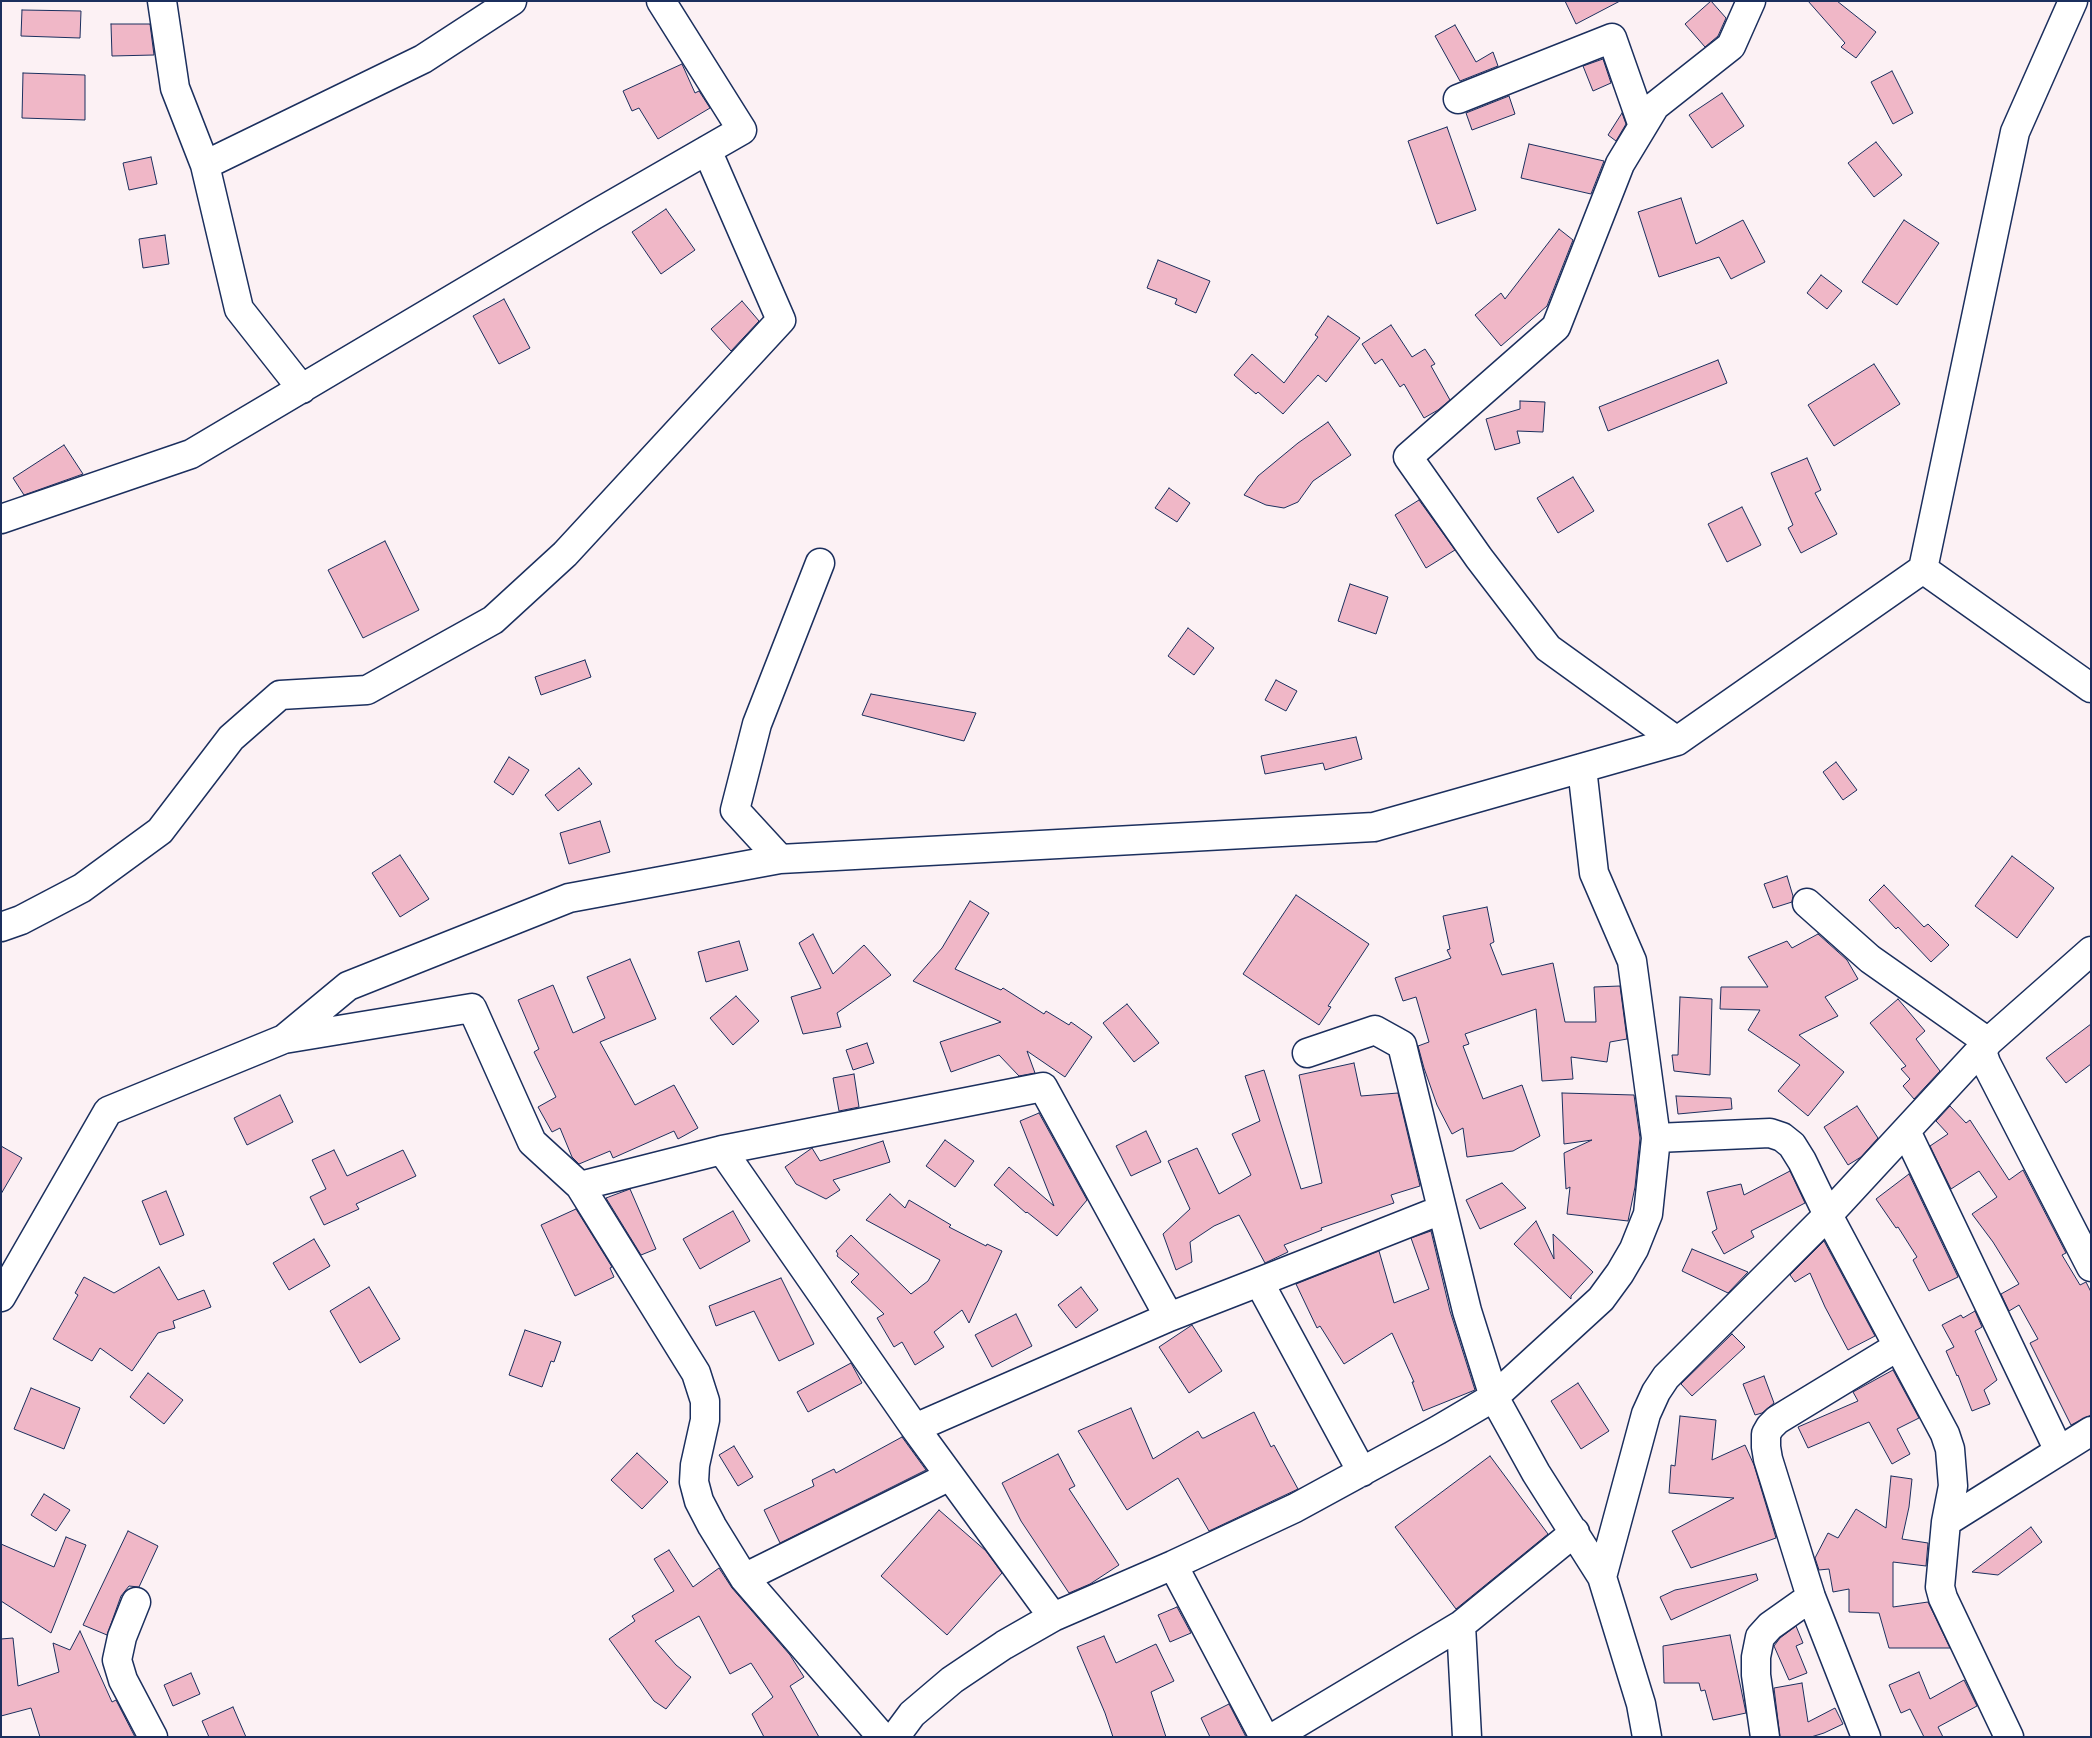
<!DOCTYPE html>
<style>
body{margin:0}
#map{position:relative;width:2092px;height:1738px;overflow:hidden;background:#fcf1f4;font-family:"Indie Flower",sans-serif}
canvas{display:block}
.frame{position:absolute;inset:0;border:2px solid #1b2f5e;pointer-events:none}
</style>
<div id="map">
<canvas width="2092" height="1738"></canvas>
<div class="frame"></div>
</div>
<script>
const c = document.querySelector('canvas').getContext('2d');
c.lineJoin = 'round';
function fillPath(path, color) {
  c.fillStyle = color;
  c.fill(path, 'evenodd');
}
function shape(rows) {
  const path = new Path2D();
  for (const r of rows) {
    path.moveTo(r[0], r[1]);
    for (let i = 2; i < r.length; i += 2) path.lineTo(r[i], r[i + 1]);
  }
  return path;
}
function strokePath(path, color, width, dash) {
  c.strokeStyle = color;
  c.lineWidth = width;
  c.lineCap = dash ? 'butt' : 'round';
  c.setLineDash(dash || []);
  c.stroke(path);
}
const building = shape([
 [1565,1,1620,1,1576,24,1565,1],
 [1711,1,1726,18,1718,36,1705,47,1685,24,1711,1],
 [1808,1,1837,1,1876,32,1856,58,1841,47,1845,43,1808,1],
 [22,10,81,11,80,38,21,36,22,10],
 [111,24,150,24,154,55,112,56,111,24],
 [1455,25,1476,62,1493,52,1498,66,1460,81,1435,36,1455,25],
 [1603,59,1611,83,1593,91,1583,66,1603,59],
 [682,64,695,93,699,91,710,108,658,139,639,108,632,111,623,91,682,64],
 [1892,71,1913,113,1893,124,1871,82,1892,71],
 [23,73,85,75,85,120,22,118,23,73],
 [1722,93,1744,126,1712,148,1689,115,1722,93],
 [1509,96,1515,114,1472,130,1466,113,1509,96],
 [1622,113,1626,124,1616,141,1608,135,1622,113],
 [1447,127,1476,210,1437,224,1408,141,1447,127],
 [1876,142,1902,175,1874,197,1848,163,1876,142],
 [1529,144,1604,161,1591,194,1521,178,1529,144],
 [151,157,157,184,129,190,123,163,151,157],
 [1681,198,1696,244,1743,220,1765,262,1731,279,1719,257,1659,277,1638,212,1681,198],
 [666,209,695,250,661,274,632,232,666,209],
 [1904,220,1939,243,1897,305,1862,282,1904,220],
 [1559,229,1573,240,1547,306,1501,346,1475,315,1501,293,1505,299,1559,229],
 [165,235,169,264,143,268,139,239,165,235],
 [1158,260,1210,281,1196,313,1175,304,1177,299,1147,288,1158,260],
 [1821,275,1842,291,1827,309,1807,293,1821,275],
 [504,299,530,348,499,364,473,316,504,299],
 [742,301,759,321,731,351,711,329,742,301],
 [1328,316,1360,338,1326,382,1318,375,1283,414,1258,392,1256,394,1234,375,1252,354,1284,383,1318,337,1315,335,1328,316],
 [1391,325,1412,357,1425,349,1435,364,1431,366,1450,400,1438,410,1424,418,1404,384,1400,387,1382,359,1375,364,1362,344,1391,325],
 [1718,360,1727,383,1608,431,1599,407,1718,360],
 [1874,364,1900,404,1834,446,1808,405,1874,364],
 [1520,401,1545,402,1543,432,1517,431,1520,443,1495,450,1486,419,1520,409,1520,401],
 [1328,422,1351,455,1313,481,1298,502,1284,508,1266,505,1244,495,1258,476,1298,443,1328,422],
 [64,445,83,474,24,495,13,478,64,445],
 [1807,458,1821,490,1815,493,1837,534,1801,553,1788,528,1793,525,1771,473,1807,458],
 [1573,477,1594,511,1558,533,1537,498,1573,477],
 [1169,488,1190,503,1177,522,1155,508,1169,488],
 [1419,500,1455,550,1426,568,1395,515,1419,500],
 [1742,507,1761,545,1727,562,1708,524,1742,507],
 [385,541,419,610,363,638,328,570,385,541],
 [1350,584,1388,597,1376,634,1338,621,1350,584],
 [1188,628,1214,648,1194,675,1168,656,1188,628],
 [585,660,591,677,541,695,535,677,585,660],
 [1276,680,1297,691,1286,711,1265,700,1276,680],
 [871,694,976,713,964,741,862,715,871,694],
 [1356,737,1362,759,1325,770,1323,763,1265,774,1261,756,1356,737],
 [509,757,529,770,513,795,494,782,509,757],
 [1836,762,1857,790,1843,800,1823,772,1836,762],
 [579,768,592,784,558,811,545,795,579,768],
 [600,821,610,852,569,864,560,833,600,821],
 [400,855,429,899,400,917,372,873,400,855],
 [2012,856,2054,888,2017,938,1975,906,2012,856],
 [1787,876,1793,896,1792,902,1773,908,1764,884,1787,876],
 [1884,885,1924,927,1928,924,1949,945,1931,962,1898,927,1896,929,1869,900,1884,885],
 [1296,895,1369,944,1328,1006,1331,1007,1319,1025,1243,974,1296,895],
 [970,901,989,913,955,969,1001,990,1003,988,1044,1014,1046,1011,1069,1025,1071,1022,1092,1037,1065,1077,1027,1051,1035,1073,1019,1076,999,1055,951,1072,940,1042,1001,1022,913,981,942,948,970,901],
 [1487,907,1494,942,1490,944,1502,975,1553,963,1565,1022,1596,1022,1594,987,1620,986,1627,1039,1610,1042,1607,1062,1571,1057,1573,1079,1542,1081,1536,1009,1465,1034,1469,1044,1463,1046,1483,1099,1522,1085,1540,1136,1513,1151,1467,1157,1463,1128,1452,1134,1437,1105,1424,1068,1418,1046,1429,1042,1416,997,1403,1001,1395,978,1451,958,1447,950,1450,949,1443,916,1487,907],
 [813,934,833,974,864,945,891,975,837,1013,841,1027,803,1034,791,997,821,988,799,943,813,934],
 [1818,934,1847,960,1858,979,1825,997,1838,1016,1799,1035,1844,1072,1808,1116,1778,1091,1800,1065,1748,1030,1760,1010,1720,1009,1721,987,1768,987,1748,957,1787,941,1792,948,1818,934],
 [739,941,748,970,706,982,698,952,739,941],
 [630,959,656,1019,600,1042,635,1105,674,1085,698,1128,678,1139,674,1131,613,1158,610,1151,579,1164,572,1157,560,1128,552,1132,538,1107,556,1097,534,1052,539,1049,518,1000,553,985,573,1033,605,1018,587,977,630,959],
 [736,996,759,1021,733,1045,710,1018,736,996],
 [1680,997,1712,999,1710,1075,1674,1071,1672,1055,1678,1055,1680,997],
 [1898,999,1925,1031,1916,1039,1940,1071,1914,1099,1903,1086,1910,1079,1901,1069,1906,1066,1870,1023,1898,999],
 [1127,1004,1159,1043,1134,1062,1103,1023,1127,1004],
 [2091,1024,2091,1064,2066,1083,2046,1058,2091,1024],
 [867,1043,874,1063,853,1070,846,1050,867,1043],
 [1354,1063,1361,1096,1398,1093,1420,1186,1391,1195,1394,1203,1321,1228,1322,1230,1284,1245,1288,1252,1265,1263,1239,1215,1214,1226,1190,1242,1192,1262,1176,1270,1163,1234,1190,1209,1168,1161,1197,1148,1219,1194,1251,1175,1232,1134,1260,1121,1245,1076,1264,1070,1301,1189,1322,1183,1299,1075,1354,1063],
 [854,1074,859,1107,839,1111,833,1078,854,1074],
 [1562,1093,1634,1095,1640,1138,1635,1187,1628,1221,1567,1214,1570,1187,1566,1189,1564,1153,1592,1140,1564,1144,1562,1093],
 [280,1095,293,1122,247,1145,234,1118,280,1095],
 [1676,1096,1731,1098,1732,1109,1678,1114,1676,1096],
 [1857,1106,1878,1138,1861,1157,1848,1165,1824,1127,1857,1106],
 [1950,1106,1966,1123,1970,1120,2009,1180,2023,1170,2066,1253,2062,1255,2080,1285,2086,1282,2091,1292,2091,1415,2071,1425,2030,1343,2038,1339,2019,1305,2009,1311,2001,1294,2019,1284,1993,1242,1972,1214,1997,1197,1979,1171,1951,1189,1930,1146,1948,1134,1936,1121,1950,1106],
 [1039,1113,1087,1200,1057,1236,1027,1212,1026,1213,994,1185,1009,1167,1054,1206,1020,1121,1039,1113],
 [1146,1131,1161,1162,1131,1176,1116,1146,1146,1131],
 [945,1140,974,1161,955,1187,926,1166,945,1140],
 [883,1141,890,1162,833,1180,840,1190,826,1199,796,1184,785,1167,812,1148,820,1161,883,1141],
 [1,1146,22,1158,1,1194,1,1146],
 [334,1150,347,1176,403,1150,416,1176,356,1204,359,1209,324,1225,310,1197,326,1189,312,1160,334,1150],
 [1790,1171,1805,1203,1751,1231,1754,1237,1724,1254,1712,1232,1717,1229,1707,1192,1741,1184,1744,1195,1790,1171],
 [1909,1174,1958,1277,1929,1291,1913,1260,1917,1257,1898,1227,1896,1228,1876,1199,1909,1174],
 [1502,1183,1526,1208,1480,1229,1466,1200,1502,1183],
 [630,1189,656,1249,641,1255,606,1198,630,1189],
 [166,1191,184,1235,160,1245,142,1201,166,1191],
 [890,1194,905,1208,909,1200,951,1225,949,1227,986,1246,987,1244,1002,1251,969,1323,962,1310,934,1332,944,1347,915,1365,902,1342,894,1347,877,1318,884,1314,851,1282,859,1274,837,1256,838,1254,836,1251,851,1235,911,1294,928,1281,940,1260,866,1220,890,1194],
 [576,1209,612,1267,610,1268,614,1277,575,1296,541,1225,576,1209],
 [733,1211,750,1241,700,1269,683,1239,733,1211],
 [1536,1221,1554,1259,1553,1234,1593,1272,1571,1296,1571,1299,1514,1244,1536,1221],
 [1431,1231,1450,1311,1475,1390,1423,1411,1412,1382,1414,1382,1392,1333,1344,1364,1320,1326,1317,1328,1296,1284,1379,1251,1394,1303,1429,1289,1411,1238,1431,1231],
 [314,1239,330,1266,289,1290,273,1263,314,1239],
 [1824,1241,1875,1336,1848,1350,1825,1307,1810,1273,1795,1282,1790,1275,1824,1241],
 [1692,1249,1748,1272,1728,1293,1682,1271,1692,1249],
 [159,1267,178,1300,204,1290,211,1307,173,1321,175,1328,158,1333,132,1371,100,1348,92,1361,53,1339,78,1295,75,1293,84,1277,114,1293,159,1267],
 [781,1278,814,1344,779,1361,754,1311,716,1326,709,1306,781,1278],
 [369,1287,400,1339,360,1363,330,1311,369,1287],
 [1081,1287,1098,1310,1076,1328,1058,1305,1081,1287],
 [1975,1311,1982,1327,1975,1331,1997,1380,1984,1390,1990,1404,1972,1411,1958,1375,1957,1376,1946,1351,1954,1347,1942,1325,1961,1315,1963,1318,1975,1311],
 [1016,1314,1032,1346,992,1367,975,1335,1016,1314],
 [1192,1325,1222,1371,1189,1393,1159,1347,1192,1325],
 [525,1330,561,1342,554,1362,551,1361,542,1387,509,1375,525,1330],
 [1732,1334,1745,1347,1692,1396,1681,1384,1732,1334],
 [851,1363,862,1383,808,1412,797,1392,851,1363],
 [1893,1370,1919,1418,1897,1429,1910,1454,1892,1464,1869,1422,1808,1448,1798,1427,1858,1401,1853,1392,1893,1370],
 [148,1373,183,1400,164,1424,130,1397,148,1373],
 [1764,1376,1774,1403,1762,1413,1755,1415,1743,1384,1764,1376],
 [1578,1383,1609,1431,1581,1449,1551,1401,1578,1383],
 [31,1388,80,1408,64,1449,14,1429,31,1388],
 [1131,1408,1153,1459,1198,1431,1202,1438,1204,1438,1254,1412,1271,1447,1274,1445,1298,1489,1209,1531,1178,1478,1127,1510,1078,1431,1131,1408],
 [1680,1416,1716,1420,1712,1460,1745,1445,1754,1465,1776,1538,1691,1568,1672,1531,1734,1498,1669,1493,1671,1465,1675,1466,1680,1416],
 [902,1437,926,1470,780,1543,764,1510,814,1486,812,1480,834,1469,836,1473,902,1437],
 [734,1446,753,1477,738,1486,719,1455,734,1446],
 [637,1453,668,1482,642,1509,611,1480,637,1453],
 [1058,1454,1075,1486,1069,1489,1119,1565,1090,1584,1069,1593,1021,1521,1002,1483,1058,1454],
 [1490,1456,1548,1534,1456,1609,1395,1527,1490,1456],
 [1891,1476,1912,1479,1909,1507,1902,1539,1928,1543,1926,1566,1893,1562,1893,1607,1928,1602,1950,1648,1889,1648,1879,1613,1849,1612,1849,1589,1833,1592,1829,1569,1819,1570,1815,1558,1828,1533,1838,1538,1856,1509,1886,1528,1891,1476],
 [44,1494,70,1510,56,1531,31,1515,44,1494],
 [939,1510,986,1551,1002,1573,947,1635,881,1576,939,1510],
 [2031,1527,2042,1542,1998,1575,1972,1572,2031,1527],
 [128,1531,158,1546,139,1587,129,1586,121,1596,107,1635,83,1625,128,1531],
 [66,1537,86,1545,51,1633,1,1601,1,1544,54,1567,66,1537],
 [669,1550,693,1587,719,1568,732,1588,790,1655,804,1677,790,1686,819,1737,764,1737,752,1714,773,1697,751,1663,730,1674,699,1616,655,1641,676,1665,691,1677,666,1709,654,1701,609,1639,635,1621,632,1616,674,1591,654,1559,669,1550],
 [1756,1574,1758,1580,1671,1620,1660,1597,1675,1590,1756,1574],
 [1177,1607,1191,1633,1170,1642,1158,1615,1177,1607],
 [1796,1626,1803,1643,1796,1646,1807,1673,1789,1680,1774,1646,1780,1638,1796,1626],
 [80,1631,112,1702,116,1700,135,1737,40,1737,31,1708,1,1716,1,1639,13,1638,18,1686,59,1672,53,1643,70,1650,80,1631],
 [1730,1635,1746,1713,1713,1720,1705,1690,1701,1691,1699,1683,1664,1683,1663,1646,1730,1635],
 [1104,1636,1116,1663,1156,1644,1174,1681,1151,1692,1166,1737,1113,1737,1105,1713,1077,1647,1104,1636],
 [1919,1672,1930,1699,1964,1680,1977,1706,1938,1727,1943,1737,1924,1737,1910,1709,1901,1713,1889,1685,1919,1672],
 [191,1673,200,1694,173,1706,164,1685,191,1673],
 [1802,1683,1808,1722,1835,1708,1843,1724,1824,1733,1811,1737,1780,1737,1774,1688,1802,1683],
 [1229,1704,1246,1737,1210,1737,1201,1718,1229,1704],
 [233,1707,246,1737,209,1737,202,1721,233,1707]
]);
const minor = shape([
 [162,1,175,88,205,165,239,309,302,389],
 [1458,99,1612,38,1643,126],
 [205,165,423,59,512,1],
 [1,519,191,454,594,215,742,130,661,1],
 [1923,569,2015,132,2073,1],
 [1677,741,1548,648,1479,558,1408,457,1556,327,1620,164,1643,126,1655,106,1731,46,1751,1],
 [1582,768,1594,873,1632,961,1656,1138],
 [780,859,1374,827,1677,741,1923,569,2091,688],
 [1807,903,1870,959,1988,1042,1828,1215,1945,1434,1950,1449,1953,1486,1946,1522,1940,1587,1943,1598,2009,1737],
 [1,927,21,920,82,888,160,831,231,738,280,695,367,690,493,620,565,554,781,320,707,150],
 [2091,951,1988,1042,1984,1048,1983,1054,1986,1063,2091,1267],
 [284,1039,472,1008,532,1142,580,1186,696,1373,705,1401,705,1420,695,1465,694,1482,699,1501,712,1526,744,1578,882,1737],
 [1307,1053,1375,1030,1402,1045,1467,1311,1494,1397,1601,1299,1620,1273,1634,1249,1648,1214,1656,1138,1770,1133,1782,1137,1792,1145,1802,1161,1828,1215,1666,1377,1656,1392,1646,1414,1602,1577],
 [1906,1131,2059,1451],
 [580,1186,722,1150],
 [1259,1282,1441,1210],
 [1,1297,108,1111,284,1039,348,986,569,898,780,859,735,810,757,724,820,563],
 [1169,1317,1259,1282,1362,1472],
 [915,1428,1169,1317,1043,1087,722,1150,915,1428,1053,1617],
 [1946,1522,2091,1431],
 [1173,1565,1264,1737],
 [744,1578,950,1476],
 [136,1602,122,1637,117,1660,123,1680,153,1737],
 [1461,1625,1467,1737],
 [895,1737,912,1714,952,1680,1004,1645,1053,1617,1173,1565,1295,1508,1438,1430,1494,1397,1536,1473,1602,1577,1641,1704,1647,1737],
 [1274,1737,1461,1625,1575,1532],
 [1765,1737,1756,1675,1756,1657,1760,1637,1770,1626,1811,1597],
 [1866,1737,1811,1597,1768,1459,1766,1447,1766,1434,1770,1427,1777,1420,1897,1347]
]);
fillPath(building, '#f0b7c7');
strokePath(building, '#1b2f5e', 1);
strokePath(minor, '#1b2f5e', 31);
strokePath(minor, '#fff', 28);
</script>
